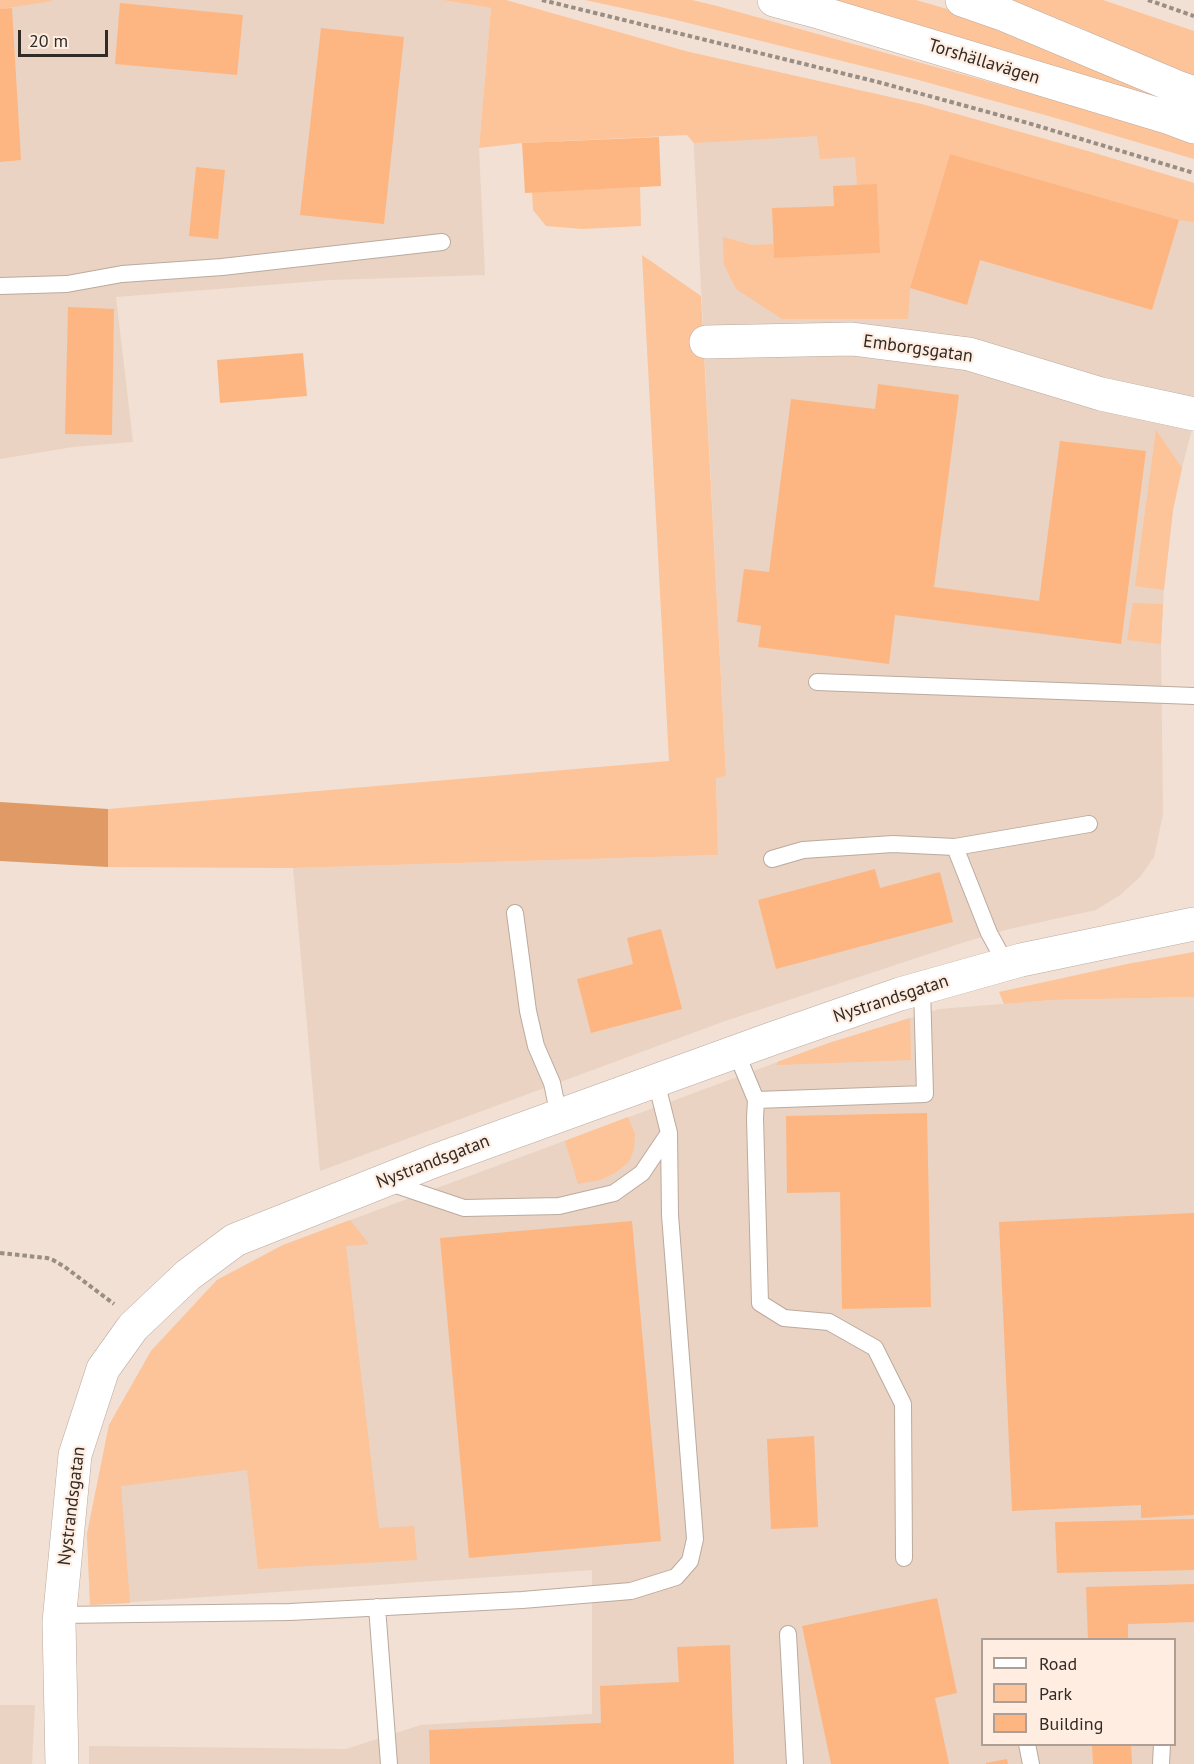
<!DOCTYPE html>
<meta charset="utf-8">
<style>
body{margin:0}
#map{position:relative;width:1194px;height:1764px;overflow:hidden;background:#f1e0d3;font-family:"PT Sans",sans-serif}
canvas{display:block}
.legend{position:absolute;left:981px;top:1638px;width:195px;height:108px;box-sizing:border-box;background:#ffede1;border:2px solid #ad9f96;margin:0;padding:8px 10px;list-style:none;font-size:18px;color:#312b26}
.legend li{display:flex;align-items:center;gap:12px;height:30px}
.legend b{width:30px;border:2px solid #ad9f96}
.scale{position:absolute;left:18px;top:30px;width:90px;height:27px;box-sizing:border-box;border:3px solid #312b26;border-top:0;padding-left:8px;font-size:18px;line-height:21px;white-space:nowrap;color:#312b26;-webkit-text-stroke:4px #ffede1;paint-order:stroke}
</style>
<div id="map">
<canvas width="1194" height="1764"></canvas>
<ul class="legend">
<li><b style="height:8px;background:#fff"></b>Road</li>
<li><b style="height:16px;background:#fdc399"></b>Park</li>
<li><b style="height:16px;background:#fdb681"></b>Building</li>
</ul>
<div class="scale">20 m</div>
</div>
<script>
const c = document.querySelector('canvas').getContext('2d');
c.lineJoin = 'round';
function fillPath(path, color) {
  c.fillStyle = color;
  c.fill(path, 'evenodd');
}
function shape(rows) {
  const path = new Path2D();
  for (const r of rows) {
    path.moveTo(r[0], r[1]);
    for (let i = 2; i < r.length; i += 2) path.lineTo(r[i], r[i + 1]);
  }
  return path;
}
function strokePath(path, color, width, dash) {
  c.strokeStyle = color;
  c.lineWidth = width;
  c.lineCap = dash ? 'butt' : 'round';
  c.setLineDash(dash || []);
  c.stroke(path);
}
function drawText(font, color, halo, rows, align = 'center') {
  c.font = font + ' "PT Sans",sans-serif';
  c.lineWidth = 4.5;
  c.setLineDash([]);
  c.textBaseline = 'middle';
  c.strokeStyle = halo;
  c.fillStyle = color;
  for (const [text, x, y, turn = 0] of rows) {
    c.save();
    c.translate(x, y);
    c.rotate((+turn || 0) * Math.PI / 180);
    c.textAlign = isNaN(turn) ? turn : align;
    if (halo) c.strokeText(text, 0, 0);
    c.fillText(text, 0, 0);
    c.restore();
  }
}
const built = shape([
 [0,0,442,0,491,8,479,148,485,275,331,280,116,297,133,442,73,447,0,459],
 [689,52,921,104,1091,152,1194,183,1194,422,1182,468,1173,510,1164,587,1161,644,1163,814,1154,857,1140,877,1120,895,1096,910,1009,929,968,941,725,1021,320,1171,293,868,718,855,716,777,726,776],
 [1194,997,1194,1764,89,1764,89,1746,346,1749,421,1725,592,1714,592,1570,90,1605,87,1534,109,1425,151,1351,217,1280,283,1245,829,1043,939,1009,1052,1000],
 [982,1640,1174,1640,1174,1744,982,1744],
 [0,1705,35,1705,32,1764,0,1764]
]);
const green = shape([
 [0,0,52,0,52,1,0,9],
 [442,0,506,0,689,52,921,104,1091,152,1194,183,1194,222,1179,220,950,154,910,288,908,319,782,319,736,289,724,265,723,237,752,245,773,244,774,258,880,253,877,185,857,185,855,157,820,159,817,136,694,143,687,135,522,143,479,148,491,8],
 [585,0,692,0,717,6,1194,139,1194,159,1052,117,915,79,668,18],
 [813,0,916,0,954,11,1111,77,1194,109,1194,116],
 [1007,0,1103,0,1194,31,1194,77,1150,61,1083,29],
 [640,187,641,226,582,229,546,226,533,210,532,192],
 [642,255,701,296,726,776,716,778,718,855,293,868,108,867,108,809,669,761],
 [1156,430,1182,468,1173,510,1164,590,1135,586],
 [1133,603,1163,604,1161,644,1127,640],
 [1194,952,1194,997,1052,1000,1004,1004,999,992,1127,964],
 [910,1018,911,1060,777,1065,777,1062,829,1043],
 [628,1117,635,1134,634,1149,629,1162,615,1173,600,1180,578,1184,565,1141],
 [350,1220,369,1244,346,1246,379,1528,414,1526,417,1560,258,1569,247,1470,121,1486,130,1603,90,1605,87,1534,109,1425,151,1351,217,1280,283,1245]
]);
const forest = shape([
 [0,802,108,809,108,867,0,861]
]);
const building = shape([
 [120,3,243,15,237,75,115,64],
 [12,8,21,160,0,162,0,9],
 [321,28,404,37,384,224,300,215],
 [659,137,661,186,525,193,522,143],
 [950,154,1179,220,1152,310,980,260,967,305,910,288],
 [196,167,225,170,218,239,189,236],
 [877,184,880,253,774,258,772,208,834,206,833,186],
 [68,307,114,309,112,435,65,434],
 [303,353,307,396,220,403,217,360],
 [878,384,959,395,934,587,1039,601,1060,441,1146,451,1121,644,895,615,889,664,758,647,761,626,737,622,744,569,769,572,791,399,875,409],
 [875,869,880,888,940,872,953,922,776,969,758,900],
 [661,929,682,1009,591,1033,577,979,633,964,627,938],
 [927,1113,931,1307,842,1309,840,1192,787,1193,786,1116],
 [1194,1213,1194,1515,1141,1518,1141,1505,1012,1511,999,1222],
 [632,1221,661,1541,469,1558,440,1238],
 [814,1436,818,1527,771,1529,767,1439],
 [1194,1519,1194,1570,1057,1573,1055,1522],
 [1194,1584,1194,1622,1128,1624,1128,1640,1088,1640,1086,1587],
 [937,1598,957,1693,935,1698,949,1764,831,1764,802,1626],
 [730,1645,734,1764,430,1764,429,1730,601,1723,600,1686,679,1682,677,1647],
 [1092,1744,1131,1744,1132,1764,1093,1764],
 [1007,1759,1008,1764,986,1764,986,1763]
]);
const path = shape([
 [542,0,878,82,1028,123,1194,173],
 [1148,0,1194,16],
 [0,1253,47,1258,53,1260,65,1267,114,1304]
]);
const lane = shape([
 [0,286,67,284,122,274,222,267,442,242],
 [817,682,1194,696],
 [955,847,989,933,1006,964],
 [772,859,803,850,893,844,955,847,1089,824],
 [515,913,528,1011,536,1046,552,1083,559,1116],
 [736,1052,756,1100,925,1094,922,988],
 [756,1100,755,1118,760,1303,784,1318,829,1322,875,1348,903,1404,904,1558],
 [387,1182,464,1208,559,1206,614,1193,642,1173,669,1133],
 [377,1607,389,1764],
 [60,1615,290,1612,522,1600,631,1591,676,1577,690,1561,695,1539,670,1215,669,1133,656,1081],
 [788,1634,795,1764],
 [1027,1744,1031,1764],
 [1161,1764,1162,1744]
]);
const street = shape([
 [706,342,852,339,969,354,1101,394,1194,414],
 [62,1764,59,1622,75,1455,103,1369,133,1327,188,1275,235,1240,434,1161,771,1039,900,994,1021,960,1194,924]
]);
const secondary = shape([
 [774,0,815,11,1170,118,1194,127],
 [962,0,1005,15,1177,87,1194,93]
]);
const streetNames = [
 ["Torshällavägen",984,62,17],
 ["Emborgsgatan",918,349,8],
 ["Nystrandsgatan",891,999,-18],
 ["Nystrandsgatan",433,1162,-21],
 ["Nystrandsgatan",72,1506,-83]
];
fillPath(built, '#ead3c2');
fillPath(green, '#fdc399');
fillPath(forest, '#df9a66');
fillPath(building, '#fdb681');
strokePath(lane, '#bbaa9e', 18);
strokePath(street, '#bbaa9e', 34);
strokePath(secondary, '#bbaa9e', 34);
strokePath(path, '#998d84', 4, [4.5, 3]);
strokePath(lane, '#fff', 16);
strokePath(street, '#fff', 33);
strokePath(secondary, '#fff', 33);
drawText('18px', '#312b26', '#ffede1', streetNames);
</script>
